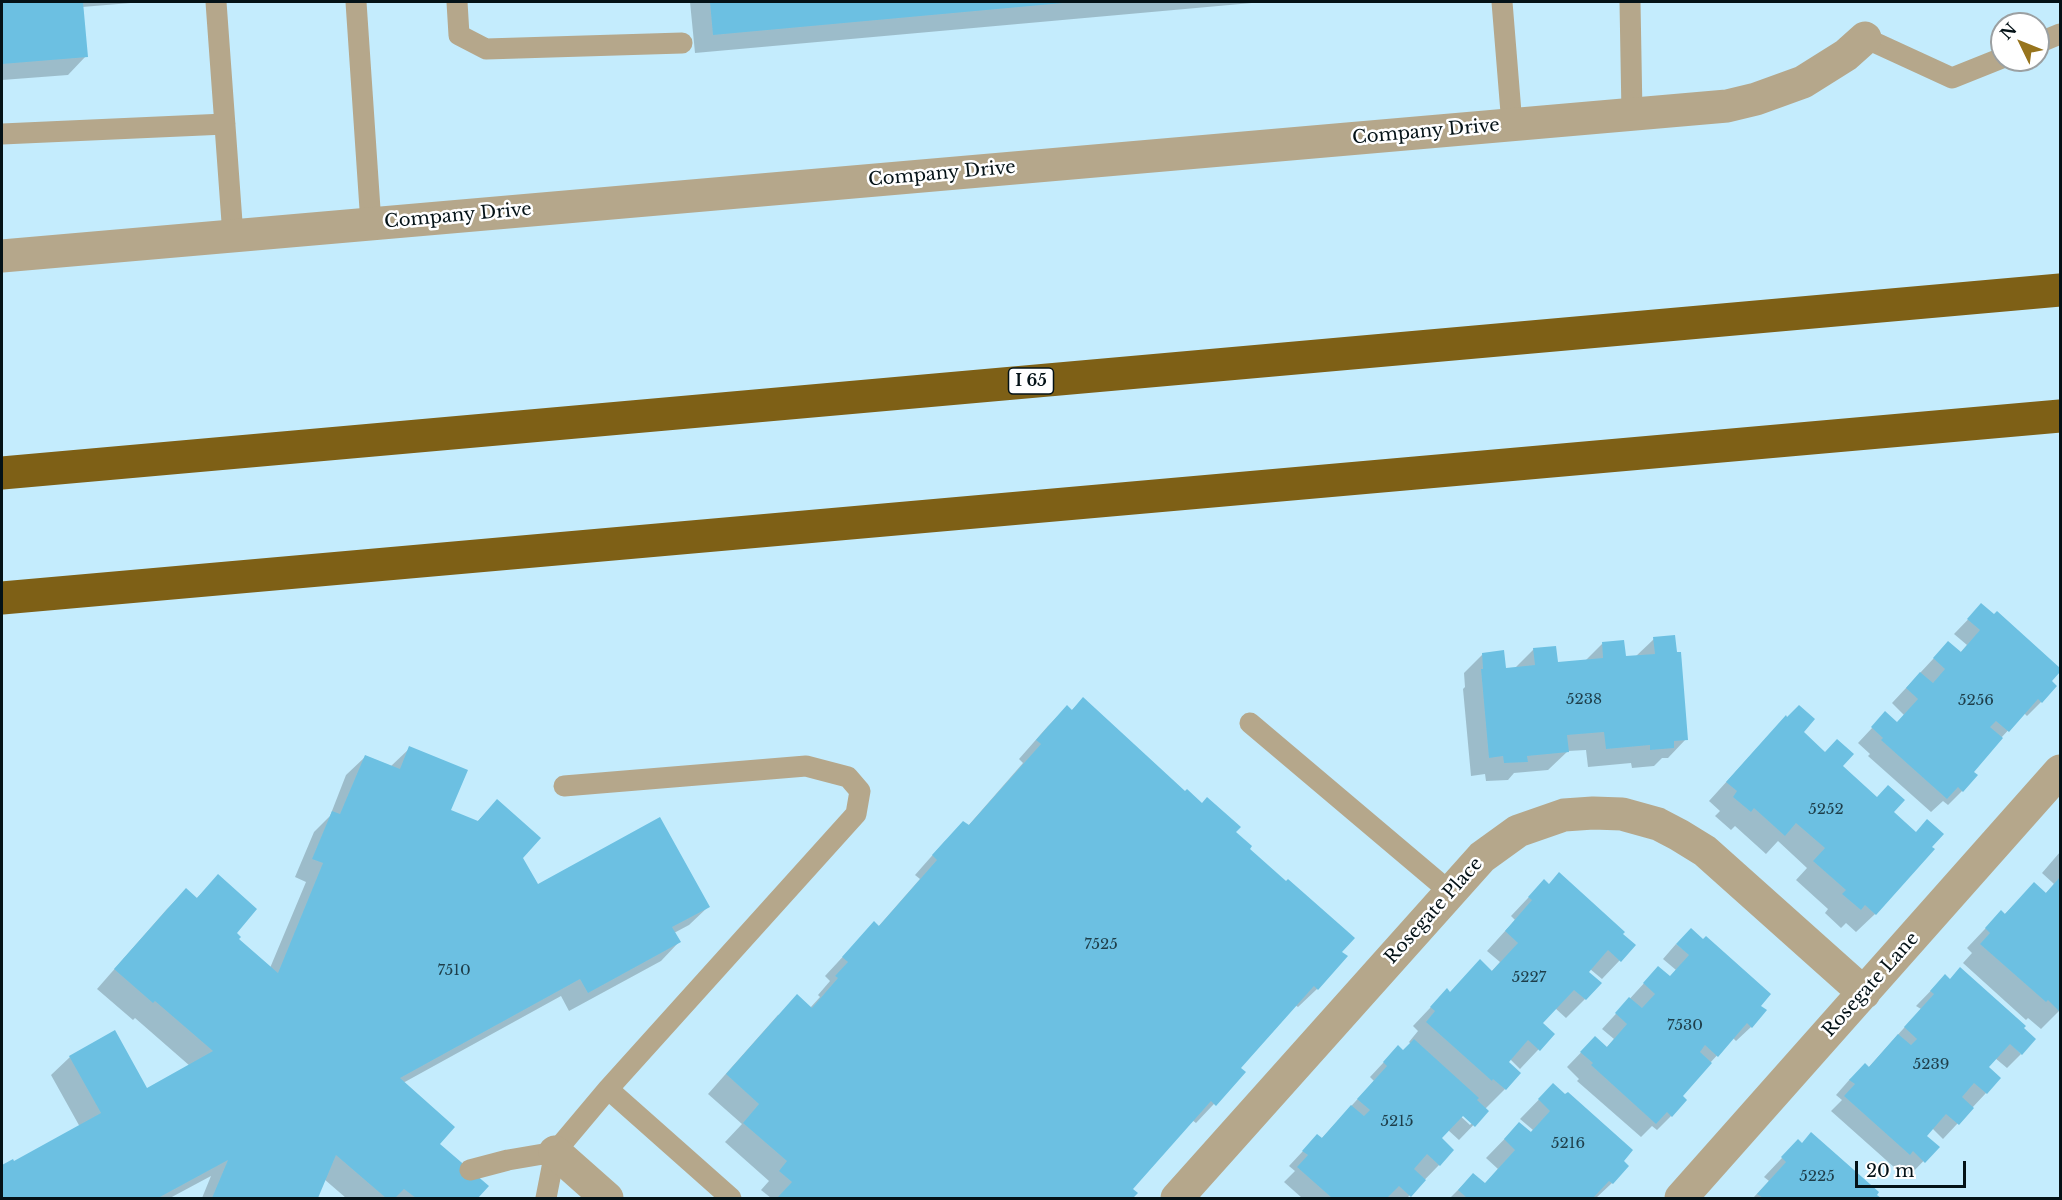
<!DOCTYPE html>
<style>
body{margin:0}
#map{position:relative;width:2062px;height:1200px;overflow:hidden;background:#c4ecfd;font-family:"Libre Baskerville",serif}
canvas{display:block}
.frame{position:absolute;inset:0;border:3px solid #041217;pointer-events:none}
.north{position:absolute;left:1990px;top:12px;width:60px;height:60px;box-sizing:border-box;background:#fff;border:2px solid #9ba0a2;border-radius:50%;rotate:313deg;font-size:16px;font-weight:700;line-height:24px;text-align:center;color:#041217}
.north::after{content:'';display:block;margin:auto;width:21px;height:27px;background:#97741d;clip-path:polygon(50% 0,100% 100%,50% 72%,0 100%)}
.scale{position:absolute;left:1855px;top:1161px;width:111px;height:27px;box-sizing:border-box;border:3px solid #041217;border-top:0;padding-left:8px;font-size:18px;line-height:21px;white-space:nowrap;color:#041217;-webkit-text-stroke:4px #fff;paint-order:stroke}
</style>
<div id="map">
<canvas width="2062" height="1200"></canvas>
<div class="frame"></div>
<div class="north">N</div>
<div class="scale">20 m</div>
</div>
<script>
const c = document.querySelector('canvas').getContext('2d');
c.lineJoin = 'round';
function fillPath(path, color) {
  c.fillStyle = color;
  c.fill(path, 'evenodd');
}
function shape(rows) {
  const path = new Path2D();
  for (const r of rows) {
    path.moveTo(r[0], r[1]);
    for (let i = 2; i < r.length; i += 2) path.lineTo(r[i], r[i + 1]);
  }
  return path;
}
function strokePath(path, color, width, dash) {
  c.strokeStyle = color;
  c.lineWidth = width;
  c.lineCap = dash ? 'butt' : 'round';
  c.setLineDash(dash || []);
  c.stroke(path);
}
function drawText(font, color, halo, rows, align = 'center') {
  c.font = font + ' "Libre Baskerville",serif';
  c.lineWidth = 5;
  c.setLineDash([]);
  c.textBaseline = 'middle';
  c.strokeStyle = halo;
  c.fillStyle = color;
  for (const [text, x, y, turn = 0] of rows) {
    c.save();
    c.translate(x, y);
    c.rotate((+turn || 0) * Math.PI / 180);
    c.textAlign = isNaN(turn) ? turn : align;
    if (halo) c.strokeText(text, 0, 0);
    c.fillText(text, 0, 0);
    c.restore();
  }
}
const shadow = shape([
 [2,2,143,2,82,7,86,56,68,75,2,80],
 [690,2,1263,2,695,53],
 [1982,605,1994,616,1997,613,2060,670,2050,681,2041,702,2027,716,2024,713,2001,738,1972,772,1976,775,1962,791,1948,805,1943,801,1931,812,1868,756,1870,754,1858,743,1886,713,1897,723,1904,715,1892,703,1948,643,1960,653,1967,645,1954,634],
 [1654,639,1686,739,1668,758,1662,758,1654,766,1632,768,1631,763,1588,767,1586,750,1568,751,1548,770,1514,773,1508,780,1486,781,1485,774,1471,776,1463,689,1465,687,1464,673,1483,654,1504,669,1515,668,1534,649,1556,664,1585,661,1602,644,1625,658,1635,657],
 [1083,699,1185,793,1234,832,1340,952,1317,989,1298,1007,1295,1005,1239,1068,1244,1072,1196,1123,1192,1120,1131,1189,1135,1193,1131,1198,771,1198,761,1190,769,1181,725,1142,742,1124,708,1094,778,1015,810,1008,820,997,818,995,830,981,825,976,874,923,878,927,920,879,915,875,945,841,968,826,1023,763,1019,759,1048,726,1067,707,1071,711],
 [1802,732,1892,812,1875,914,1856,932,1846,923,1841,928,1825,913,1828,909,1796,880,1807,868,1778,841,1766,854,1735,826,1731,830,1715,816,1720,811,1709,801,1768,736],
 [410,748,449,811,477,822,497,801,522,858,537,886,708,907,689,925,674,933,679,942,661,961,569,1011,561,996,403,1083,438,1144,487,1186,476,1198,346,1198,324,1179,316,1198,202,1198,211,1176,170,1198,2,1198,2,1167,13,1161,14,1163,80,1127,51,1075,70,1057,146,1090,190,1066,135,1018,133,1020,97,989,167,909,186,890,196,899,218,876,237,939,270,968,306,882,295,877,314,832,330,816,346,775,365,757,390,767],
 [2060,852,2060,1010,2041,1029,2028,1018,2026,1020,1963,963,1972,953,1967,948,2001,912,2004,915,2034,884,2045,894,2054,884,2042,873],
 [1544,881,1620,960,1602,979,1590,969,1587,972,1585,999,1566,1018,1555,1008,1541,1023,1553,1034,1520,1069,1510,1059,1507,1062,1505,1089,1485,1109,1487,1111,1459,1140,1448,1130,1440,1138,1439,1165,1407,1198,1302,1198,1284,1182,1295,1171,1289,1166,1317,1136,1321,1139,1344,1114,1374,1081,1370,1077,1384,1062,1403,1052,1411,1044,1409,1042,1418,1031,1413,1026,1447,990,1449,993,1491,972,1500,962,1487,951,1515,920,1511,916],
 [1458,1110,1472,1123,1470,1125,1456,1112],
 [1676,944,1759,1006,1751,1027,1736,1041,1733,1038,1710,1063,1681,1096,1671,1116,1657,1130,1652,1126,1641,1137,1577,1081,1579,1079,1567,1067,1595,1038,1606,1048,1614,1039,1602,1029,1658,968,1669,978,1676,970,1663,959],
 [1945,976,2021,1054,2007,1068,1995,1058,1987,1067,1986,1093,1943,1139,1932,1128,1925,1136,1937,1147,1909,1176,1898,1165,1895,1168,1831,1111,1842,1100,1836,1095,1850,1079,1868,1068,1921,1009,1916,1006],
 [1553,1085,1627,1166,1612,1183,1596,1198,1450,1198,1473,1175,1484,1185,1498,1169,1486,1158,1519,1124,1530,1133,1533,1130,1520,1119],
 [1798,1141,1875,1195,1879,1198,1753,1198,1769,1181,1764,1177]
]);
const building = shape([
 [2,2,83,2,88,57,2,64],
 [710,2,1063,2,1063,3,713,35],
 [1981,603,1994,614,1997,611,2060,668,2060,672,2052,681,2057,686,2042,703,2038,699,2009,732,1996,721,1990,727,2003,738,1974,772,1978,775,1963,792,1958,787,1947,799,1881,740,1883,738,1871,727,1885,711,1897,722,1918,699,1906,688,1920,672,1933,683,1945,669,1933,658,1948,641,1961,652,1980,630,1967,619],
 [1675,635,1677,652,1681,652,1688,740,1674,741,1674,748,1650,750,1650,745,1606,749,1604,732,1567,735,1569,752,1527,756,1528,762,1504,763,1503,756,1489,758,1481,669,1483,669,1482,653,1504,650,1506,668,1535,665,1533,648,1556,646,1558,662,1603,658,1602,642,1624,640,1626,656,1655,654,1653,637],
 [1083,697,1185,791,1187,789,1202,803,1207,797,1241,827,1236,832,1252,846,1250,849,1286,881,1288,879,1355,938,1342,952,1348,956,1318,990,1314,986,1241,1068,1246,1072,1216,1106,1211,1101,1133,1189,1138,1193,1133,1198,777,1198,792,1182,779,1171,787,1161,743,1123,759,1104,726,1074,797,994,812,1008,838,978,835,976,848,962,842,957,874,921,879,926,937,860,932,855,963,821,969,825,1041,744,1036,740,1067,705,1072,710],
 [1799,705,1815,719,1804,732,1825,752,1837,739,1854,754,1843,766,1877,797,1888,785,1905,800,1894,812,1916,832,1927,819,1944,834,1932,847,1935,849,1876,915,1865,905,1861,910,1842,894,1846,890,1813,861,1825,848,1796,823,1785,836,1754,808,1751,812,1733,797,1737,791,1726,782,1786,715,1787,717],
 [409,746,468,770,451,810,478,821,497,799,541,838,523,858,538,884,660,817,710,907,672,927,681,942,588,993,580,979,400,1078,455,1127,440,1144,489,1186,478,1198,416,1198,404,1189,395,1198,386,1198,336,1155,318,1198,212,1198,228,1160,158,1198,2,1198,2,1165,13,1159,14,1161,101,1113,69,1056,115,1030,147,1088,213,1051,155,1001,153,1003,114,969,186,888,197,898,218,874,257,909,237,933,241,937,239,939,278,973,323,863,312,859,332,811,340,814,365,755,400,769],
 [1559,872,1625,932,1623,934,1636,945,1621,962,1608,950,1589,972,1602,983,1586,1000,1574,990,1543,1023,1555,1034,1540,1051,1528,1040,1509,1062,1521,1073,1506,1090,1493,1079,1492,1081,1426,1022,1435,1011,1430,1007,1447,988,1450,992,1480,959,1492,971,1518,943,1505,931,1532,900,1528,897,1544,879,1549,884],
 [2060,877,2060,1012,2048,1000,2046,1002,1980,944,1990,933,1985,928,2001,910,2005,914,2034,882,2046,893],
 [1691,928,1703,939,1706,936,1771,994,1761,1006,1767,1010,1752,1028,1747,1023,1718,1057,1705,1045,1700,1052,1712,1063,1683,1096,1687,1100,1672,1117,1667,1112,1656,1124,1591,1065,1593,1063,1580,1052,1595,1036,1607,1047,1627,1024,1615,1013,1629,997,1642,1008,1655,994,1643,983,1658,966,1670,976,1689,955,1676,944],
 [1960,967,2026,1026,2024,1028,2036,1039,2022,1055,2010,1044,1989,1067,2001,1078,1987,1094,1974,1083,1962,1097,1974,1108,1959,1125,1946,1114,1927,1136,1940,1147,1925,1163,1913,1151,1910,1155,1844,1096,1855,1084,1849,1080,1865,1063,1869,1067,1898,1034,1911,1045,1917,1039,1904,1027,1934,994,1930,991,1945,974,1950,979],
 [1414,1039,1479,1098,1477,1100,1489,1111,1475,1127,1463,1116,1442,1138,1454,1150,1440,1166,1427,1154,1414,1169,1426,1180,1411,1197,1399,1186,1387,1198,1332,1198,1297,1167,1308,1155,1302,1151,1317,1134,1322,1138,1351,1105,1364,1116,1370,1110,1357,1099,1387,1066,1383,1062,1398,1045,1403,1050],
 [1553,1083,1565,1094,1568,1092,1633,1150,1624,1161,1629,1166,1613,1184,1609,1181,1593,1198,1467,1198,1458,1190,1473,1173,1485,1183,1515,1150,1504,1139,1519,1122,1531,1132,1550,1111,1538,1099],
 [1811,1132,1879,1192,1877,1195,1881,1198,1763,1198,1757,1194,1786,1162,1781,1157,1798,1139,1802,1143]
]);
const service = shape([
 [216,2,233,236],
 [356,2,371,224],
 [457,2,459,35,486,49,682,43],
 [1502,2,1512,125],
 [1630,2,1632,114],
 [1865,38,1952,78,2002,58],
 [2038,43,2060,34],
 [2,134,225,124],
 [1250,723,1450,892],
 [564,786,806,766,848,777,860,791,856,814,608,1089],
 [470,1170,508,1160,555,1152],
 [546,1198,555,1152,608,1089,731,1198]
]);
const minor = shape([
 [2,256,1727,106,1756,99,1803,82,1846,55,1865,38],
 [555,1152,607,1198],
 [1177,1198,1482,857,1518,831,1564,815,1593,813,1622,814,1658,824,1679,835,1705,851,1864,993],
 [1681,1198,2060,771]
]);
const motorway = shape([
 [2,473,2060,290],
 [2,598,2060,416]
]);
const numberNames = [
 ["5238",1584,700],
 ["5256",1976,701],
 ["5252",1826,810],
 ["7525",1101,945],
 ["7510",454,971],
 ["5227",1529,978],
 ["7530",1685,1026],
 ["5239",1931,1065],
 ["5215",1397,1122],
 ["5216",1568,1144],
 ["5225",1817,1177]
];
const shields = [
 [1031,381,45]
];
const shieldNames = [
 ["I 65",1031,381]
];
const streetNames = [
 ["Company Drive",1426,132,-5],
 ["Company Drive",942,174,-5],
 ["Company Drive",458,216,-5],
 ["Rosegate Place",1434,911,-48],
 ["Rosegate Lane",1871,985,-48]
];
fillPath(shadow, '#0003');
fillPath(building, '#6cc0e2');
strokePath(service, '#b5a78b', 21);
strokePath(minor, '#b5a78b', 33);
strokePath(motorway, '#7e6016', 33);
drawText('15px', '#1e3e4a', null, numberNames);
for (const [x, y, w] of shields) {
  const box = new Path2D();
  box.roundRect(x - w / 2, y - 13, w, 26, 4.5);
  c.fillStyle = '#fff';
  c.fill(box);
  strokePath(box, '#041217', 1.5);
}
drawText('bold 16px', '#041217', null, shieldNames);
drawText('18px', '#041217', '#fff', streetNames);
</script>
